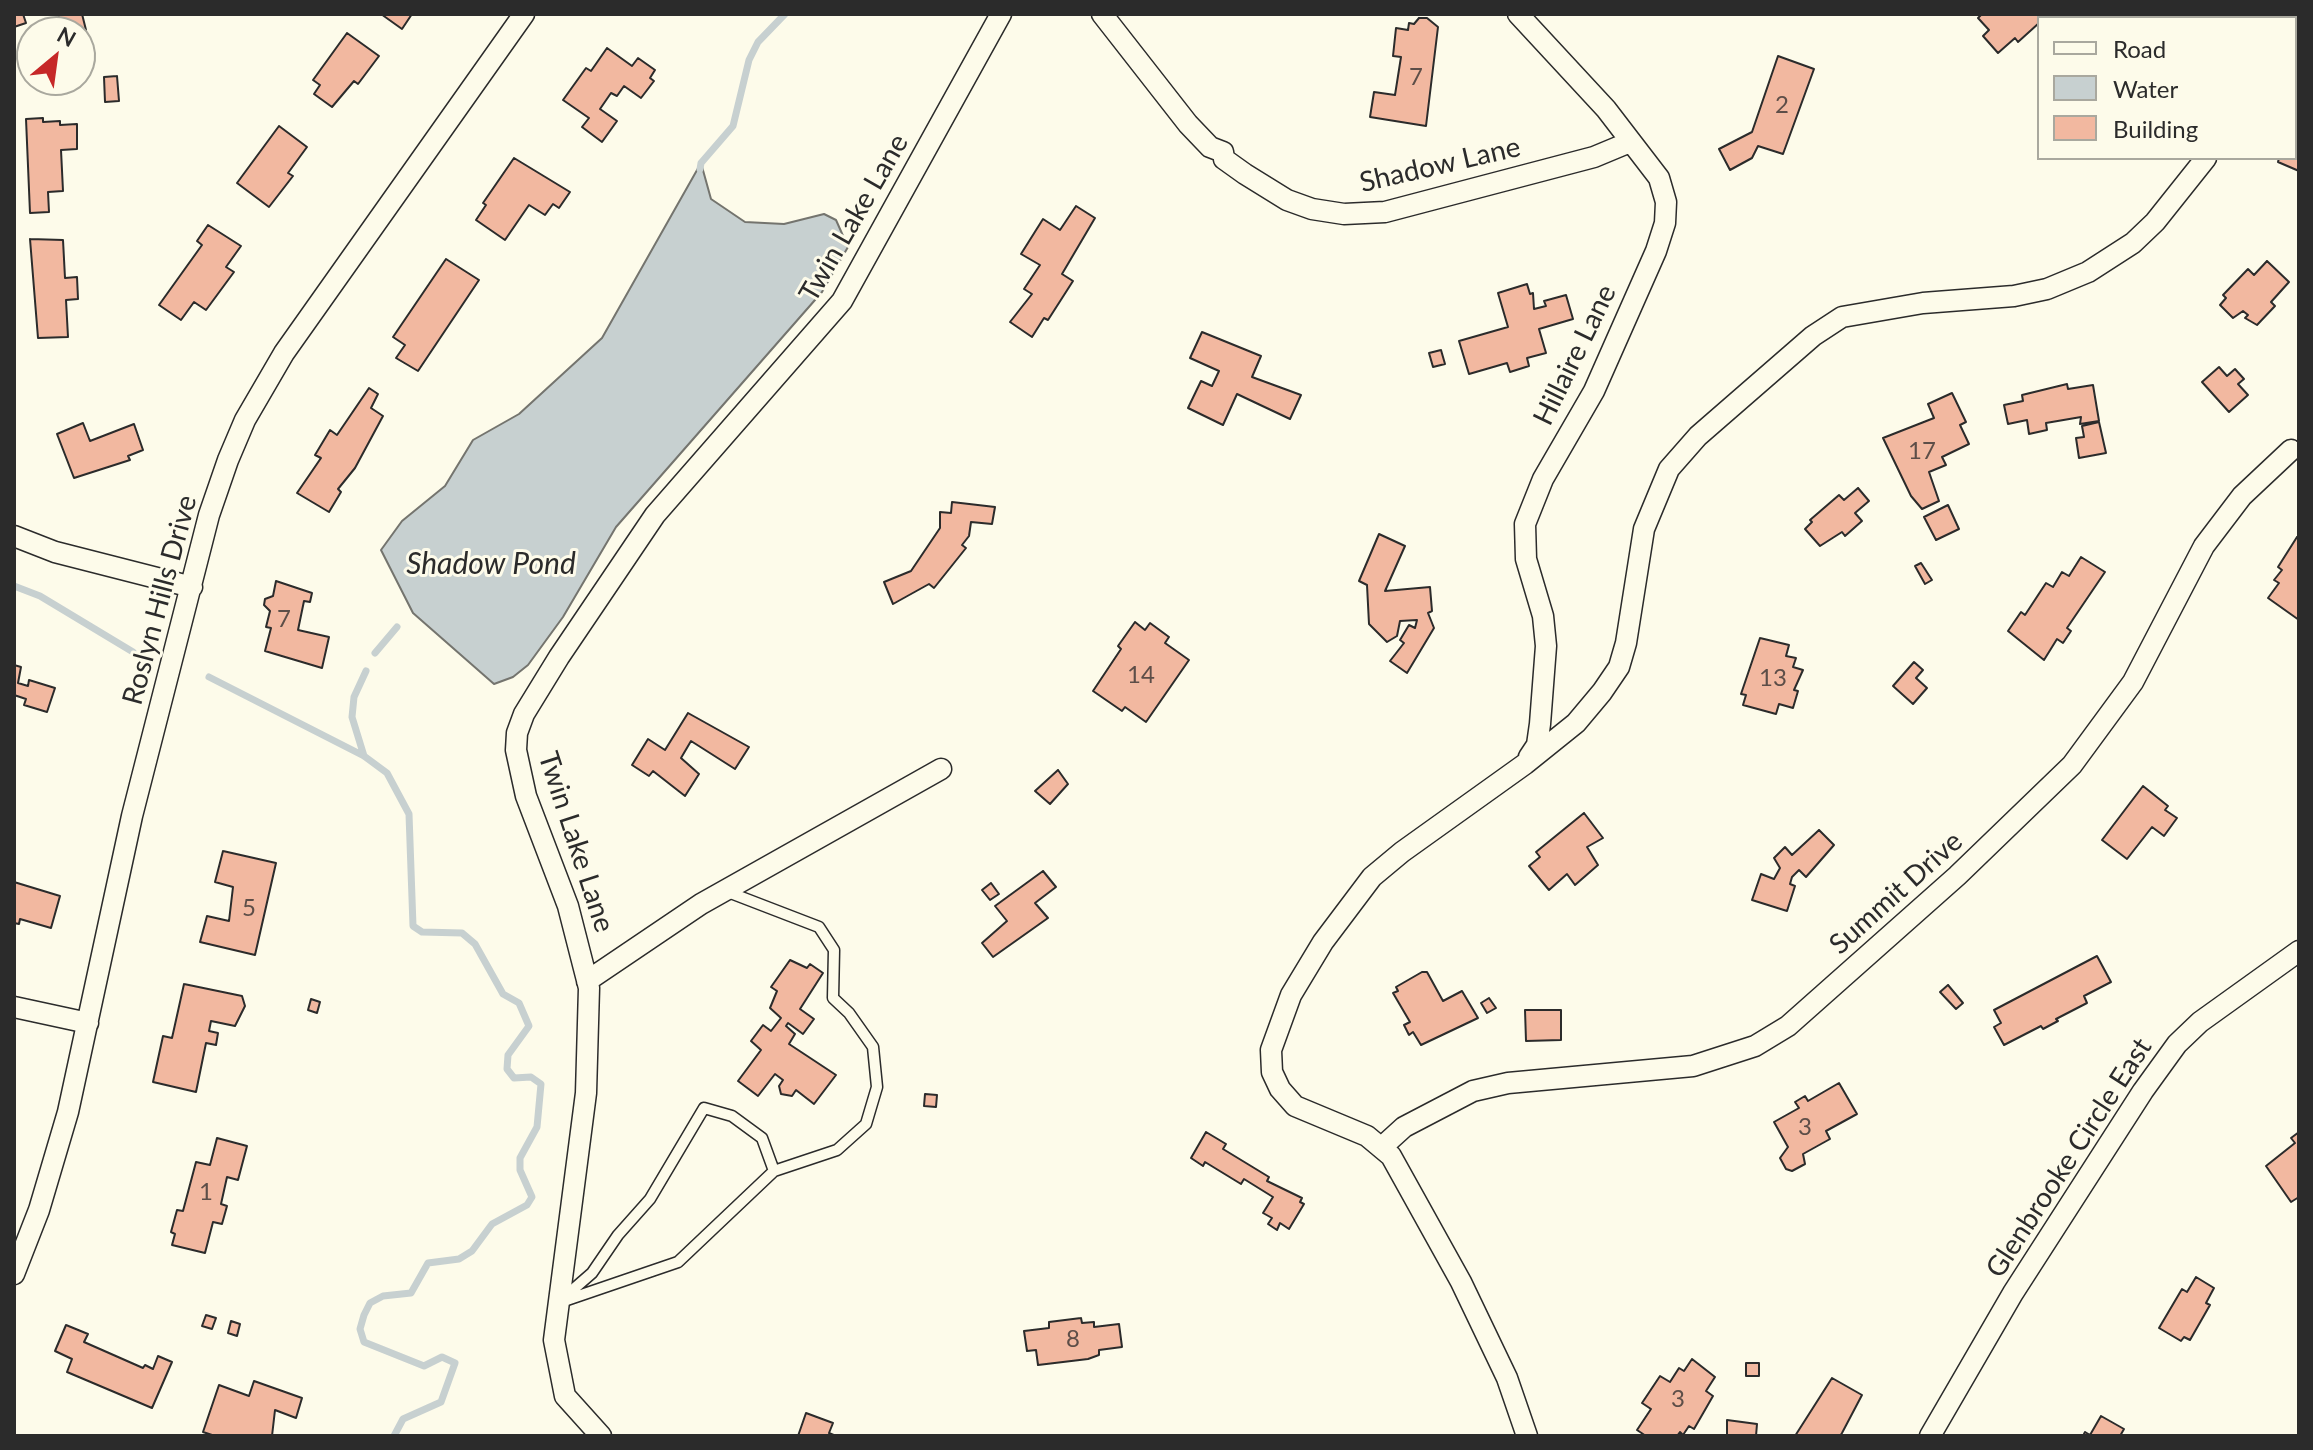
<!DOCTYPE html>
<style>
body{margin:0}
#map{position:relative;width:2313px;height:1450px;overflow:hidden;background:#fdfbea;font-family:Lato,sans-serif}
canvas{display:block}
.frame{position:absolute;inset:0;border:16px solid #2b2b2b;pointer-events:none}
.legend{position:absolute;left:2037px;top:16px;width:260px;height:144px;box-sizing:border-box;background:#fdfbea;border:2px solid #a9a89e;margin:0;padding:10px 14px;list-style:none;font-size:24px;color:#2b2b2b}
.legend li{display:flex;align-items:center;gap:16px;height:40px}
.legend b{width:40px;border:2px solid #a9a89e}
.north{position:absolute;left:16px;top:16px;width:80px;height:80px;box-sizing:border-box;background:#fdfbea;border:2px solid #a9a89e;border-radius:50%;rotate:29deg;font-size:22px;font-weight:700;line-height:32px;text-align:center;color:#2b2b2b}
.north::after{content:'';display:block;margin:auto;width:28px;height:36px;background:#c62828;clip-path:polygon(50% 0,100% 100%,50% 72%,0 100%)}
</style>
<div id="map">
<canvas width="2313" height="1450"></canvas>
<div class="frame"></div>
<ul class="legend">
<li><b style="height:10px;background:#fdfbea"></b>Road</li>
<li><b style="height:22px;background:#c7d0d0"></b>Water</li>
<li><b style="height:22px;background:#f2b8a0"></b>Building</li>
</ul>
<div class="north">N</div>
</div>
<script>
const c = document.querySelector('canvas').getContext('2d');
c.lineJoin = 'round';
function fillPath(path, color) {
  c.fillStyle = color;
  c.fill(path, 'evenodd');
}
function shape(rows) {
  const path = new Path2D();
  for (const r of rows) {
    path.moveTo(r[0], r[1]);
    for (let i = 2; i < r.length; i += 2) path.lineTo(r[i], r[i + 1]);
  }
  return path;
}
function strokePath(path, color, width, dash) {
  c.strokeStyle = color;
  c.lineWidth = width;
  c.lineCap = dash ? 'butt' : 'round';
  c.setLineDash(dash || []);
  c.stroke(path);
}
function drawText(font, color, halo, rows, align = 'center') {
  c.font = font + ' Lato,sans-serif';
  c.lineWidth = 6;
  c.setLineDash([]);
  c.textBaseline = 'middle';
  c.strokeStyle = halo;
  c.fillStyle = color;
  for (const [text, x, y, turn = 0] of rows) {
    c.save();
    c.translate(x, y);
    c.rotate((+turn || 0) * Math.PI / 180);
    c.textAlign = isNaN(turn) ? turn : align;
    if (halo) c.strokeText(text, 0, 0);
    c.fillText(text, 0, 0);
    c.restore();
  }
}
const water = shape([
 [701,163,711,199,745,222,784,224,824,214,836,220,848,247,822,292,616,527,563,617,528,665,513,677,494,684,413,613,381,550,402,521,445,486,473,440,519,414,602,338,701,163]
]);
const stream = shape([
 [700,169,701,163,733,126,749,60,758,42,785,14],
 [14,586,40,596,133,652],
 [375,653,397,627],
 [209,677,364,756,387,773,409,814,413,926,422,932,462,933,475,944,503,994,519,1003,529,1026,508,1055,507,1069,514,1078,531,1077,541,1084,537,1127,520,1158,520,1170,532,1197,527,1205,492,1224,472,1251,459,1259,428,1263,411,1293,383,1296,370,1303,364,1315,360,1329,364,1342,424,1366,442,1357,455,1363,441,1402,403,1419,394,1436],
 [364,756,352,717,354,697,366,671]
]);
const building = shape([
 [14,14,23,14,26,23,14,27,14,14],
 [58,14,82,14,86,30,62,32,58,14],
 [381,14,412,14,402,29,381,14],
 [1982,14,2052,14,2039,18,2039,23,2018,42,2015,38,1998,53,1983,36,1989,30,1978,18,1982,14],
 [1419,18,1427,18,1438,27,1426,126,1370,117,1374,92,1395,95,1401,57,1393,56,1396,28,1408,30,1409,23,1414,24,1419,18],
 [347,33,379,56,358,84,354,81,332,107,314,94,320,85,313,80,347,33],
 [607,48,632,66,638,58,655,70,650,78,654,81,641,98,624,86,617,96,611,93,600,109,617,121,602,142,582,127,589,118,563,100,586,68,591,71,607,48],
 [1778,56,1814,69,1783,154,1758,146,1752,158,1730,170,1719,149,1752,132,1778,56],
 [117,76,119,101,105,102,104,77,117,76],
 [43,118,43,122,60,121,60,125,77,124,77,149,61,150,63,191,48,192,49,212,30,213,26,119,43,118],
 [279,126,307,147,288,173,293,176,269,207,237,183,279,126],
 [2295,150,2299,152,2299,171,2278,162,2279,158,2295,158,2295,150],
 [514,158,570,192,559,208,553,204,545,215,529,205,505,240,476,220,486,205,483,203,514,158],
 [1076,206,1095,218,1062,274,1073,281,1048,320,1044,318,1032,337,1010,322,1032,294,1024,289,1040,265,1021,254,1043,219,1060,230,1076,206],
 [208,225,241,246,226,267,234,272,206,310,194,302,181,320,159,305,202,245,197,241,208,225],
 [30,239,63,240,65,278,77,277,78,299,66,300,68,337,38,338,30,239],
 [446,259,479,280,418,371,396,358,405,345,393,337,446,259],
 [2267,261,2289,282,2271,302,2275,306,2257,325,2245,318,2248,315,2243,311,2233,318,2220,305,2226,298,2223,295,2248,269,2254,275,2267,261],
 [1527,284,1530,294,1533,293,1534,309,1546,306,1544,301,1566,295,1573,319,1539,329,1546,353,1527,358,1529,366,1510,372,1507,363,1469,374,1459,341,1508,327,1498,293,1527,284],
 [1202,332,1261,356,1252,377,1301,395,1290,419,1237,394,1223,425,1188,408,1201,381,1212,386,1219,371,1190,358,1202,332],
 [1441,350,1445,364,1433,367,1429,353,1441,350],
 [2219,367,2227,376,2235,369,2244,379,2238,384,2248,395,2229,412,2202,382,2219,367],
 [2067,384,2068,389,2093,385,2099,421,2080,424,2081,417,2046,423,2047,430,2029,434,2027,420,2008,424,2004,405,2023,401,2022,395,2067,384],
 [369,388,378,394,371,408,383,416,355,468,338,489,341,492,329,512,297,493,321,458,315,455,330,430,337,435,369,388],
 [1952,393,1966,422,1960,425,1969,444,1942,457,1946,465,1929,472,1939,501,1922,509,1911,496,1883,438,1934,418,1928,404,1952,393],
 [2099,422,2106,453,2079,458,2076,438,2084,437,2082,426,2099,422],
 [83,423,90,441,134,424,143,450,128,456,130,460,74,478,57,434,83,423],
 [1858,488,1869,501,1855,513,1862,521,1845,536,1842,532,1820,546,1805,529,1812,522,1810,520,1839,495,1844,500,1858,488],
 [952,502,995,507,992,524,971,522,969,536,962,545,966,548,934,588,929,584,893,604,884,582,911,571,940,528,940,512,951,513,952,502],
 [1948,505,1959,529,1936,540,1924,517,1948,505],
 [1379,534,1405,546,1385,591,1430,587,1432,611,1428,613,1434,628,1407,673,1390,661,1404,643,1400,640,1409,625,1415,628,1417,620,1400,621,1397,636,1387,642,1369,624,1367,585,1359,581,1379,534],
 [2297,537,2299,539,2299,620,2268,598,2279,583,2274,580,2282,570,2278,567,2297,537],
 [2081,557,2105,572,2067,628,2071,631,2063,643,2057,639,2044,660,2008,631,2021,612,2025,615,2046,583,2053,587,2062,572,2069,576,2081,557],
 [1921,563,1932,580,1925,584,1915,566,1921,563],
 [276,581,312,593,310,602,304,601,298,630,329,637,322,668,265,651,271,628,266,627,270,611,264,605,265,599,273,596,276,581],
 [1135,622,1145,630,1150,623,1169,637,1165,643,1189,660,1146,722,1125,707,1122,711,1093,691,1121,649,1118,646,1135,622],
 [1760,638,1789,645,1786,656,1796,658,1793,667,1803,670,1794,690,1798,691,1793,708,1779,704,1776,714,1743,705,1746,695,1741,694,1760,638],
 [1914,662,1923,670,1916,678,1927,688,1913,704,1893,686,1914,662],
 [14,665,21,667,18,683,28,686,29,680,55,688,47,712,24,705,26,699,14,695,14,665],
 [688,713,749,747,735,769,691,741,681,758,699,774,685,796,653,771,649,776,632,765,648,739,665,750,688,713],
 [1058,770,1068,784,1050,804,1035,791,1058,770],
 [2143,786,2168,806,2165,810,2177,818,2164,836,2152,827,2127,859,2102,840,2143,786],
 [1584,813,1603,838,1587,847,1598,865,1575,885,1567,874,1549,890,1529,866,1540,857,1536,852,1584,813],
 [1819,830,1834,845,1806,877,1799,870,1792,877,1790,884,1795,886,1787,911,1752,900,1761,874,1774,879,1780,868,1774,858,1785,847,1792,855,1819,830],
 [223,851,276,863,255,955,200,942,207,916,229,921,233,887,215,882,223,851],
 [1043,871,1056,887,1035,903,1048,918,993,957,982,943,1007,921,995,906,1043,871],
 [14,882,60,896,51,928,20,919,19,924,14,923,14,882],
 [991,883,999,894,990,900,982,890,991,883],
 [2097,956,2111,982,2084,996,2087,1003,2056,1019,2058,1021,2043,1029,2041,1026,2004,1045,1994,1027,2001,1023,1994,1010,2097,956],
 [790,960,807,968,810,964,823,973,800,1009,814,1019,803,1034,788,1023,786,1026,795,1034,789,1044,836,1075,814,1104,796,1090,792,1096,781,1094,779,1086,783,1080,775,1074,758,1096,738,1081,761,1050,751,1041,763,1025,771,1031,781,1018,770,1008,777,991,771,987,790,960],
 [1422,972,1427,972,1443,1001,1462,991,1478,1018,1421,1045,1413,1032,1409,1035,1404,1025,1410,1022,1393,993,1398,991,1396,987,1422,972],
 [184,984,242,996,245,1006,235,1026,211,1021,209,1031,218,1033,216,1045,206,1043,196,1092,153,1082,163,1036,172,1038,184,984],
 [1948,985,1963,1003,1956,1009,1940,992,1948,985],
 [1489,998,1496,1008,1487,1013,1481,1003,1489,998],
 [311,999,320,1002,317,1013,308,1010,311,999],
 [1525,1010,1561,1010,1561,1040,1526,1041,1525,1010],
 [1839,1083,1857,1114,1826,1131,1830,1139,1803,1154,1805,1164,1792,1171,1786,1169,1780,1158,1788,1147,1774,1122,1799,1108,1795,1102,1805,1096,1808,1101,1839,1083],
 [925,1094,937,1095,936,1107,924,1106,925,1094],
 [1206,1132,1226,1144,1223,1149,1269,1177,1267,1181,1302,1198,1300,1202,1304,1204,1289,1229,1280,1223,1277,1230,1268,1224,1272,1218,1263,1213,1273,1197,1244,1179,1241,1184,1205,1162,1203,1166,1191,1158,1206,1132],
 [2299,1132,2299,1197,2291,1202,2266,1166,2295,1143,2291,1138,2299,1132],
 [217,1138,247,1146,238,1180,227,1177,221,1204,227,1206,222,1224,213,1222,205,1253,172,1245,175,1234,171,1232,177,1210,183,1211,196,1162,210,1165,217,1138],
 [2196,1277,2214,1288,2206,1303,2210,1305,2190,1340,2184,1337,2181,1341,2159,1328,2182,1289,2187,1292,2196,1277],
 [206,1315,216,1318,212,1329,202,1326,206,1315],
 [1081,1318,1082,1323,1094,1322,1094,1327,1119,1324,1122,1347,1099,1350,1099,1355,1088,1359,1038,1365,1036,1350,1027,1351,1024,1331,1049,1328,1049,1322,1081,1318],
 [231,1321,240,1324,237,1336,228,1333,231,1321],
 [66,1325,88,1334,84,1342,143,1368,145,1365,153,1369,158,1356,172,1362,152,1408,67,1372,72,1359,55,1351,66,1325],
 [1692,1359,1715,1377,1706,1391,1713,1396,1694,1429,1689,1426,1683,1435,1680,1432,1677,1436,1646,1436,1637,1430,1651,1409,1642,1403,1660,1376,1670,1382,1679,1368,1684,1371,1692,1359],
 [1746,1363,1759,1363,1759,1376,1746,1376,1746,1363],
 [1832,1378,1862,1395,1842,1433,1840,1436,1795,1436,1832,1378],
 [254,1381,302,1398,296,1418,275,1410,272,1436,215,1436,203,1432,219,1385,249,1396,254,1381],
 [806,1413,833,1423,829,1433,836,1436,798,1436,806,1413],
 [2101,1416,2124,1429,2120,1436,2083,1436,2085,1432,2090,1435,2101,1416],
 [1727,1420,1757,1424,1756,1436,1727,1436,1727,1420]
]);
const service = shape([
 [561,1300,592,1273,618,1235,650,1199,704,1108,732,1116,762,1138,774,1171],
 [558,1303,678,1262,774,1171,837,1150,866,1124,877,1087,873,1047,849,1013,833,998,834,950,819,927,728,892]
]);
const minor = shape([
 [1102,14,1188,124,1210,147,1223,152,1224,159,1245,174,1287,200,1312,209,1344,214,1385,212,1594,157,1630,142],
 [1518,14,1606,109,1659,178,1666,202,1665,223,1656,251,1594,391,1543,479,1525,524,1526,559,1543,616,1546,646,1540,724,1537,745,1529,757],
 [2169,14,2172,18],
 [2295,69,2299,66],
 [14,536,55,552,192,587],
 [587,981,701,904,941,769],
 [14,1007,88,1023],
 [1382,1147,1404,1127,1473,1091,1508,1083,1693,1066,1755,1046,1788,1026,1957,876,2072,765,2133,682,2204,546,2242,496,2291,450],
 [14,1274,39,1210,68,1112,132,816,209,515,228,460,245,420,284,353,524,14],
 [601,1436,565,1396,554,1340,586,1093,589,988,568,906,526,796,516,750,517,733,524,714,559,657,655,515,842,301,1001,14],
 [1527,1436,1507,1378,1461,1282,1391,1156,1367,1136,1295,1106,1280,1089,1272,1072,1271,1050,1291,995,1323,942,1372,877,1402,852,1525,764,1576,723,1602,692,1619,667,1626,643,1644,529,1669,469,1698,436,1813,336,1842,317,1923,303,2014,296,2047,289,2088,272,2133,243,2155,222,2206,158],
 [1930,1436,2013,1293,2143,1091,2177,1044,2200,1022,2299,951]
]);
const numberNames = [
 ["7",1416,77],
 ["2",1782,105],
 ["17",1922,451],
 ["7",284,619],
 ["14",1141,675],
 ["13",1773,678],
 ["5",249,908],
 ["3",1805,1127],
 ["1",206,1192],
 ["8",1073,1339],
 ["3",1678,1399]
];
const streetNames = [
 ["Shadow Lane",1440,165,-13],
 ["Twin Lake Lane",854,218,-60],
 ["Hillaire Lane",1575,355,-64],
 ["Roslyn Hills Drive",160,600,-75],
 ["Twin Lake Lane",576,842,72],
 ["Summit Drive",1896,893,-42],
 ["Glenbrooke Circle East",2069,1158,-57]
];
const waterNames = [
 ["Shadow Pond",491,564]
];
fillPath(water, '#c7d0d0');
strokePath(water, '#74746e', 2);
strokePath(stream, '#c7d0d0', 7);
fillPath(building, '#f2b8a0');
strokePath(building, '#2b2b2b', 2);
strokePath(service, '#2b2b2b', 13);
strokePath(minor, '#2b2b2b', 23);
strokePath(service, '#fdfbea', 10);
strokePath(minor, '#fdfbea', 20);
drawText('24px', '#5d4e48', null, numberNames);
drawText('28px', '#2b2b2b', '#fdfbea', streetNames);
drawText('italic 30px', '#2b2b2b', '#fdfbea', waterNames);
</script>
